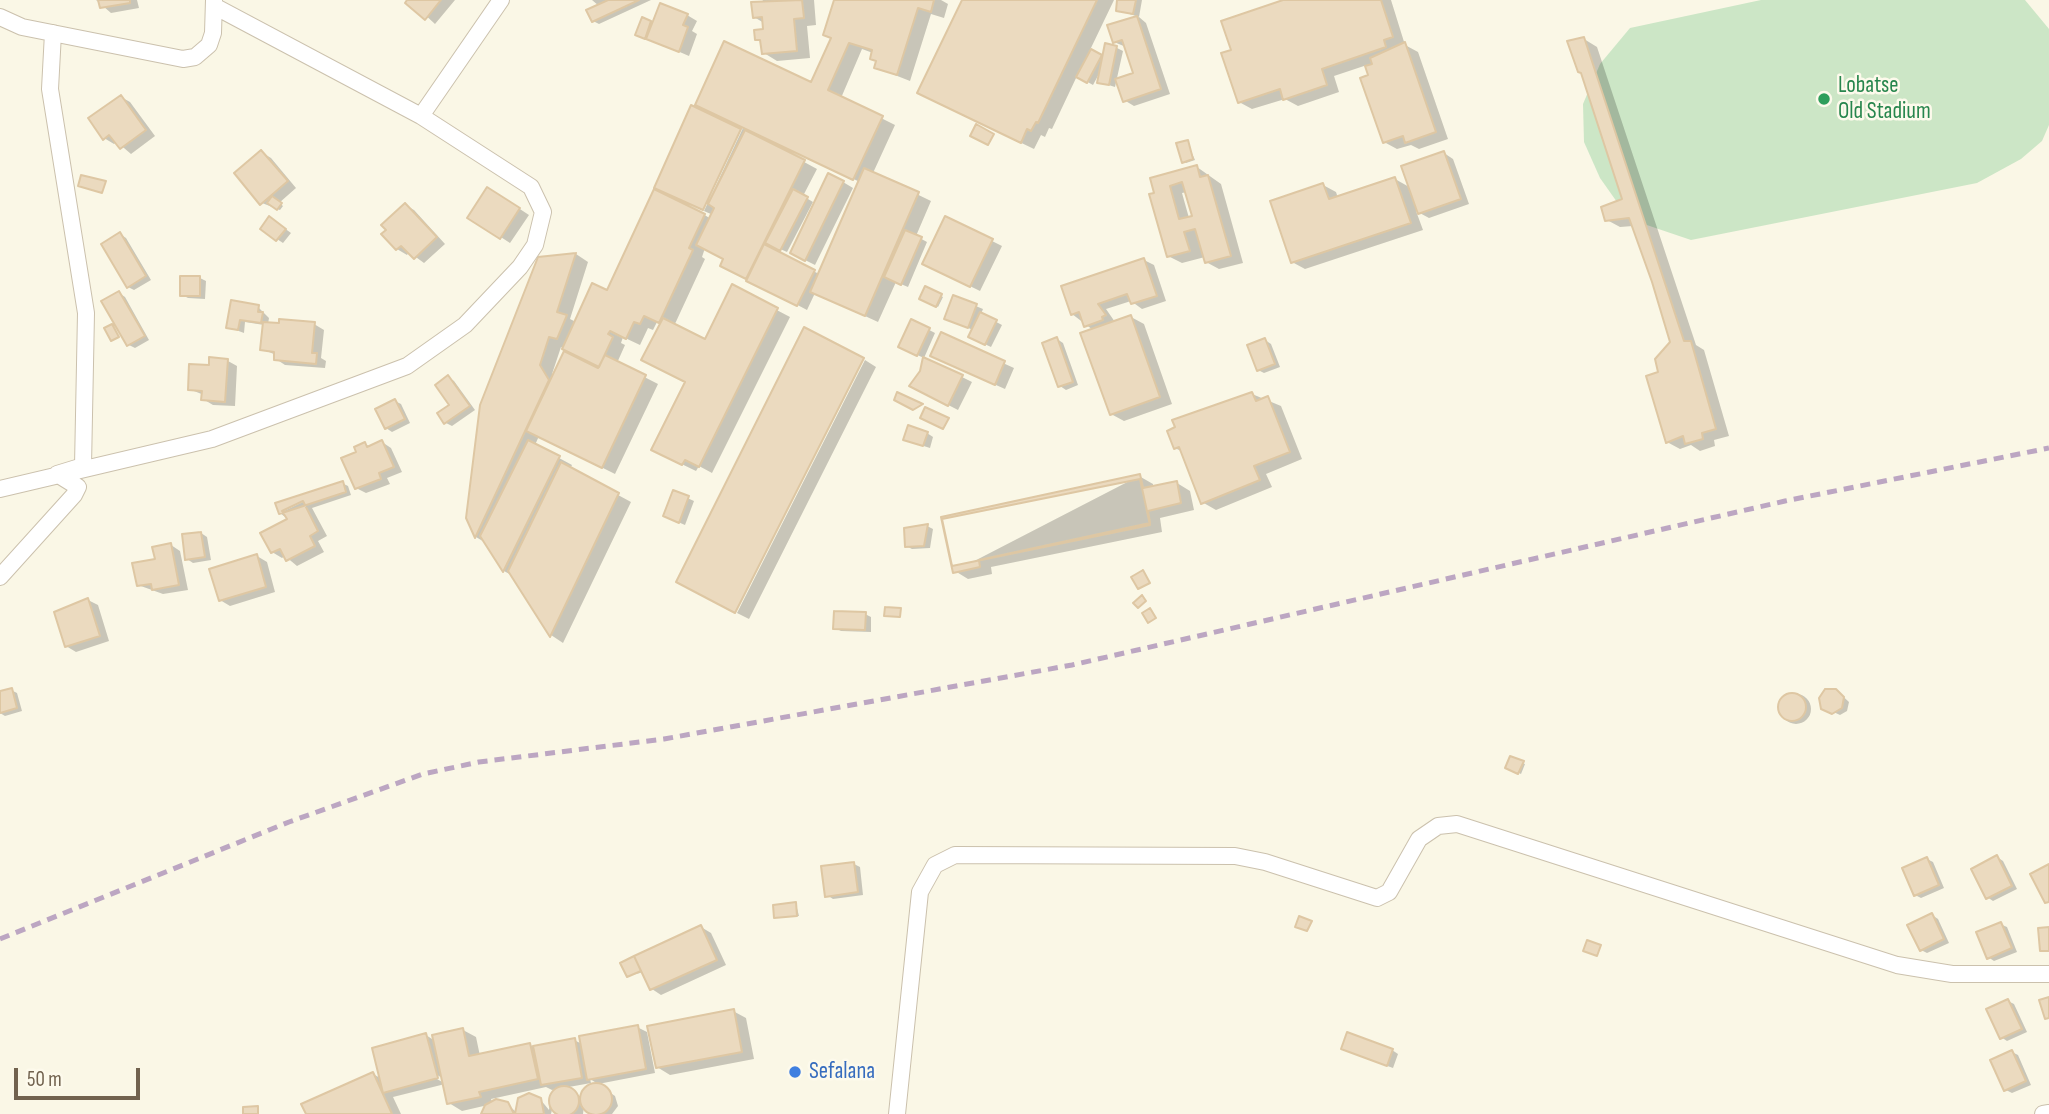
<!DOCTYPE html>
<style>
body{margin:0}
#map{position:relative;width:2049px;height:1114px;overflow:hidden;background:#faf7e6;font-family:"Sofia Sans Condensed",sans-serif}
canvas{display:block}
.scale{position:absolute;left:14px;top:1068px;width:126px;height:32px;box-sizing:border-box;border:4px solid #71624e;border-top:0;padding-left:9px;font-size:21px;line-height:24px;white-space:nowrap;color:#71624e;-webkit-text-stroke:5px #fdfaec;paint-order:stroke}
</style>
<div id="map">
<canvas width="2049" height="1114"></canvas>
<div class="scale">50 m</div>
</div>
<script>
const c = document.querySelector('canvas').getContext('2d');
c.lineJoin = 'round';
function fillPath(path, color) {
  c.fillStyle = color;
  c.fill(path, 'evenodd');
}
function shape(rows) {
  const path = new Path2D();
  for (const r of rows) {
    if (r.length === 3) {
      path.moveTo(r[0] + r[2], r[1]);
      path.arc(r[0], r[1], r[2], 0, 2 * Math.PI);
      continue;
    }
    path.moveTo(r[0], r[1]);
    for (let i = 2; i < r.length; i += 2) path.lineTo(r[i], r[i + 1]);
  }
  return path;
}
function strokePath(path, color, width, dash) {
  c.strokeStyle = color;
  c.lineWidth = width;
  c.lineCap = dash ? 'butt' : 'round';
  c.setLineDash(dash || []);
  c.stroke(path);
}
function drawText(font, color, halo, rows, align = 'center') {
  c.font = font + ' "Sofia Sans Condensed",sans-serif';
  c.lineWidth = 5;
  c.setLineDash([]);
  c.textBaseline = 'middle';
  c.strokeStyle = halo;
  c.fillStyle = color;
  for (const [text, x, y, turn = 0] of rows) {
    c.save();
    c.translate(x, y);
    c.rotate((+turn || 0) * Math.PI / 180);
    c.textAlign = isNaN(turn) ? turn : align;
    if (halo) c.strokeText(text, 0, 0);
    c.fillText(text, 0, 0);
    c.restore();
  }
}
const green = shape([
 [1761,0,2025,0,2049,29,2049,125,2042,141,2021,159,1977,183,1691,240,1629,219,1600,178,1584,142,1583,104,1600,64,1630,28]
]);
const shadow = shape([
 [96,0,137,0,139,8,111,13],
 [409,0,455,0,435,24],
 [592,0,651,0,599,24,593,21,599,6],
 [763,0,814,0,816,25,807,26,810,58,777,61,764,53,763,43,757,39,765,31,764,23,754,17],
 [836,0,941,0,948,4,944,18,931,14,910,81,877,68,878,62,873,53,862,49,841,98,895,125,873,173,931,201,916,236,927,242,908,287,896,282,878,322,815,293,807,310,735,272,725,259,705,248,702,257,705,259,674,326,706,341,733,287,790,317,712,473,699,466,696,471,667,457,687,382,661,324,657,322,653,330,648,328,640,345,623,337,621,343,625,345,617,363,658,384,615,474,539,436,535,445,572,465,570,469,631,502,563,643,551,635,513,576,504,571,486,543,476,537,468,518,539,259,576,254,588,262,570,319,576,322,703,214,711,219,713,215,704,211,743,128,739,128,701,209,670,194,717,117,697,105,812,85,833,39],
 [773,142,860,182,819,274,776,252,778,248,787,252,813,202,803,196,817,169,771,144],
 [561,347,587,361,586,364,552,374],
 [964,0,1114,0,1090,50,1104,58,1117,48,1123,51,1115,87,1099,82,1100,72,1093,85,1077,76,1052,129,1049,128,1045,137,1041,135,1034,149,932,100],
 [1119,0,1142,0,1139,17,1117,10],
 [1289,0,1391,0,1405,45,1418,52,1448,139,1419,149,1411,145,1397,149,1384,142,1367,65,1334,76,1339,92,1298,106,1285,99,1252,109,1239,102,1233,51],
 [687,15,697,21,692,31,697,34,689,56,638,34,643,20,654,25],
 [1139,17,1146,23,1170,94,1134,106,1124,100,1135,74,1126,47,1114,42,1109,27],
 [1584,39,1597,47,1696,345,1704,350,1729,436,1714,440,1715,446,1700,451,1691,445,1680,449,1667,442,1661,374,1672,343,1633,226,1620,227,1607,220,1624,200],
 [121,97,130,102,155,136,131,154,117,142,114,144,104,138],
 [1187,142,1195,160,1186,163,1183,161],
 [261,152,271,158,296,188,279,203,283,206,280,210,262,203],
 [1444,153,1453,159,1469,204,1429,218,1416,211,1423,230,1305,269,1292,262,1323,185,1336,192,1338,198,1395,179,1411,188],
 [1197,167,1221,184,1243,263,1219,269,1206,262,1205,257,1182,263,1168,256,1152,195],
 [1187,192,1194,217,1189,218,1182,193],
 [843,182,853,188,815,265,801,258],
 [497,194,529,215,510,243,470,217],
 [405,205,414,210,445,244,424,263,409,252,407,255,397,249,383,234],
 [946,218,1002,246,980,291,933,268],
 [276,222,291,233,283,243,262,229],
 [120,234,126,238,151,280,134,290,128,287],
 [1144,260,1154,265,1166,301,1142,309,1131,301,1106,309,1115,322,1131,317,1144,324,1172,404,1124,421,1111,414,1093,330,1072,314],
 [200,278,206,281,205,299,188,298,182,295],
 [926,288,943,297,938,307,921,298],
 [119,293,125,297,149,340,135,348,129,345],
 [954,297,983,309,981,314,1002,325,991,347,976,340,973,330,952,321],
 [258,307,269,318,268,324,314,324,324,330,321,358,326,361,325,368,285,365,276,359,276,355,262,349,264,325,245,322,244,333,228,327],
 [912,321,935,333,924,358,906,350],
 [941,335,1014,368,1005,389,942,361],
 [1057,339,1063,343,1078,385,1066,390,1060,386],
 [1265,340,1271,344,1280,367,1264,373,1258,370],
 [865,360,876,367,749,619,737,613],
 [228,361,237,366,235,406,213,405,203,399,204,395,189,389,210,367],
 [922,372,962,377,972,382,958,410,921,391],
 [448,377,454,381,475,410,452,426,446,423,451,405],
 [1252,394,1281,406,1302,459,1266,474,1272,487,1216,510,1202,502,1183,452,1175,448],
 [395,401,401,404,410,423,392,432,386,428],
 [927,433,933,437,930,448,911,442],
 [382,442,391,448,402,472,387,478,390,484,366,493,356,488,358,452,365,444,371,447],
 [1139,476,1153,484,1153,488,1177,483,1190,491,1194,510,1160,518,1162,532,991,567,992,574,968,579,955,571],
 [342,483,348,486,351,495,312,508,327,536,318,541,324,552,297,566,285,556,282,558,272,552,289,520,280,513],
 [674,492,694,501,685,525,671,519],
 [927,526,933,529,930,548,912,549,906,546],
 [201,533,207,537,211,560,193,563,187,559],
 [171,545,180,551,188,590,163,594,138,585],
 [257,556,267,562,275,592,230,606,220,600],
 [88,600,98,605,109,641,76,652,66,646],
 [865,614,871,617,871,632,841,631,835,628],
 [11,690,17,693,22,711,5,716,0,713,0,693],
 [1836,690,1849,702,1847,711,1840,715,1827,709],
 [1796,709,15],
 [1511,758,1525,764,1521,774,1507,767],
 [1997,857,2003,861,2017,889,1993,901,1987,897],
 [1927,859,1933,862,1944,888,1921,898,1915,895],
 [854,864,860,867,863,895,833,899,827,895],
 [796,904,799,916,776,917],
 [1932,915,1938,919,1949,943,1927,953,1921,950],
 [2000,924,2007,927,2017,952,1994,961,1988,957],
 [701,927,711,933,726,965,661,995,652,989,644,972,628,976,634,958,639,961],
 [2008,1001,2014,1004,2027,1032,2007,1041,2001,1037],
 [733,1011,746,1018,754,1059,670,1075,657,1067],
 [637,1027,647,1032,655,1073,598,1084,590,1079,591,1083,552,1090,546,1087,491,1099,492,1102,508,1105,515,1111,520,1100,540,1099,549,1110,551,1095,560,1089,571,1091,581,1099,589,1087,599,1085,615,1096,618,1106,612,1114,596,1114,584,1106,583,1114,555,1114,552,1110,551,1114,484,1114,488,1105,462,1111,449,1103,445,1084,393,1097,401,1114,308,1114,373,1074,382,1079,426,1035,435,1041,463,1030,476,1037,480,1056,530,1045,535,1047,574,1040,582,1044],
 [432,1072,444,1079,444,1083,430,1075],
 [1392,1050,1398,1054,1393,1068,1349,1052],
 [2012,1052,2018,1055,2031,1085,2012,1093,2006,1090]
]);
const building = shape([
 [98,0,130,0,130,3,100,8,98,0],
 [407,0,441,0,425,20,405,3,407,0],
 [608,0,639,0,592,22,586,10,608,0],
 [802,0,804,18,794,19,797,51,762,54,760,40,755,40,754,30,763,29,762,17,753,18,751,2,802,0],
 [834,0,934,0,931,12,918,8,897,75,874,68,876,61,870,59,872,50,849,43,828,90,883,116,853,180,695,105,724,41,811,82,831,38,823,35,834,0],
 [962,0,1097,0,1038,123,1036,122,1031,131,1027,129,1021,143,917,93,962,0],
 [1117,0,1136,0,1133,14,1116,11,1117,0],
 [1283,0,1381,0,1393,37,1384,40,1386,47,1322,69,1327,85,1283,100,1280,89,1238,103,1221,53,1231,50,1221,21,1283,0],
 [660,3,688,14,683,25,688,27,679,52,646,39,660,3],
 [1137,16,1161,89,1123,102,1115,79,1133,73,1122,40,1113,43,1107,25,1137,16],
 [642,17,651,21,645,39,635,35,642,17],
 [1584,37,1684,341,1691,341,1716,429,1702,433,1703,439,1685,444,1683,436,1666,443,1646,376,1658,372,1655,359,1670,342,1652,282,1629,218,1605,221,1601,207,1622,199,1581,73,1578,72,1567,41,1584,37],
 [1405,42,1436,132,1405,143,1403,136,1383,143,1360,78,1368,75,1365,66,1372,64,1370,58,1405,42],
 [1105,43,1117,46,1109,85,1097,83,1105,43],
 [1091,49,1102,55,1087,83,1076,77,1091,49],
 [121,95,146,130,120,149,109,135,103,140,88,118,121,95],
 [691,105,741,129,703,210,654,188,691,105],
 [976,124,994,134,988,145,970,136,976,124],
 [745,130,805,160,746,279,720,266,723,259,696,245,714,208,708,204,745,130],
 [1188,140,1193,159,1182,163,1176,143,1188,140],
 [261,150,288,181,260,205,234,173,261,150],
 [1444,151,1461,199,1418,214,1401,166,1444,151],
 [1197,165,1200,177,1208,175,1231,256,1205,263,1195,229,1184,232,1190,251,1167,257,1149,194,1154,193,1150,178,1197,165],
 [1182,182,1192,216,1179,219,1170,186,1182,182],
 [864,168,919,192,865,316,810,292,864,168],
 [828,173,844,181,805,261,790,253,828,173],
 [81,175,106,181,102,193,78,186,81,175],
 [1395,177,1411,223,1291,263,1270,201,1323,183,1329,199,1395,177],
 [487,187,520,208,500,239,467,218,487,187],
 [654,189,705,214,689,248,693,250,659,323,644,316,640,324,634,322,626,339,610,331,608,334,613,337,599,367,562,349,592,283,607,290,654,189],
 [793,189,808,197,780,251,765,243,793,189],
 [272,196,282,203,277,210,267,203,272,196],
 [405,203,437,237,414,259,401,246,396,250,381,234,386,230,381,225,405,203],
 [269,216,286,229,276,241,260,229,269,216],
 [945,216,993,239,970,287,922,264,945,216],
 [905,230,922,237,901,285,884,277,905,230],
 [120,232,146,276,127,288,101,244,120,232],
 [764,244,815,270,797,306,746,281,764,244],
 [576,253,557,312,567,315,557,339,549,337,540,365,549,380,475,538,466,518,480,405,538,257,576,253],
 [1144,258,1157,296,1131,304,1127,294,1098,304,1106,315,1102,317,1103,320,1084,327,1079,312,1071,315,1061,286,1144,258],
 [180,276,200,276,200,296,180,296,180,276],
 [732,284,778,308,699,467,685,460,682,465,651,450,685,382,641,360,663,318,705,339,732,284],
 [925,286,942,294,936,307,919,299,925,286],
 [119,291,145,336,127,346,101,301,119,291],
 [953,295,977,304,968,328,944,319,953,295],
 [231,300,259,305,258,312,263,312,261,323,240,320,238,330,226,328,231,300],
 [980,312,997,320,985,345,968,337,980,312],
 [1131,315,1160,397,1110,415,1080,333,1131,315],
 [279,319,315,322,312,353,317,353,316,364,274,360,274,352,260,350,263,322,279,323,279,319],
 [911,319,930,328,917,356,898,347,911,319],
 [112,324,119,337,111,341,104,328,112,324],
 [804,327,864,358,735,613,676,582,804,327],
 [941,332,1005,361,995,385,930,356,941,332],
 [1057,337,1073,382,1058,387,1042,343,1057,337],
 [1265,338,1275,364,1257,371,1247,345,1265,338],
 [564,351,598,368,605,355,646,375,602,468,526,431,564,351],
 [209,357,228,359,225,402,201,400,202,391,188,390,189,364,209,365,209,357],
 [923,357,963,375,948,406,909,386,920,371,923,357],
 [448,375,470,406,444,424,437,413,449,405,435,385,448,375],
 [897,392,923,404,913,410,894,400,897,392],
 [1252,392,1256,401,1268,396,1290,452,1254,466,1260,480,1201,504,1179,447,1174,449,1167,431,1175,427,1172,420,1252,392],
 [395,399,405,419,385,429,375,409,395,399],
 [925,407,949,418,943,429,920,418,925,407],
 [908,425,928,432,923,446,903,440,908,425],
 [382,440,394,467,379,473,381,479,355,489,341,458,356,452,354,447,365,442,367,447,382,440],
 [528,440,560,456,503,572,480,536,528,440],
 [561,462,619,493,550,637,508,571,561,462],
 [1140,474,1143,488,1177,481,1181,503,1148,511,1150,523,979,560,980,567,953,573,941,517,1140,474],
 [1140,479,1150,525,952,566,942,519,1140,479],
 [343,481,346,492,279,514,275,503,343,481],
 [673,490,689,496,679,523,663,516,673,490],
 [303,501,318,531,310,536,315,546,286,561,280,549,271,553,260,533,287,519,282,511,303,501],
 [928,524,924,546,905,547,904,528,928,524],
 [201,532,205,557,185,560,182,534,201,532],
 [171,543,179,585,152,590,151,584,137,586,132,563,155,559,152,547,171,543],
 [257,554,266,587,219,601,209,569,257,554],
 [1143,570,1150,583,1138,589,1131,577,1143,570],
 [1142,595,1146,601,1138,608,1133,603,1142,595],
 [88,598,100,636,65,647,54,612,88,598],
 [885,607,901,608,900,617,884,616,885,607],
 [1150,608,1156,618,1148,623,1142,613,1150,608],
 [834,611,866,612,865,630,833,629,834,611],
 [12,688,17,708,0,713,0,691,12,688],
 [1825,689,1836,689,1844,697,1842,708,1832,714,1821,709,1819,698,1825,689],
 [1792,707,14],
 [1510,756,1524,761,1518,774,1505,768,1510,756],
 [1997,855,2012,886,1986,899,1971,869,1997,855],
 [1927,857,1939,885,1914,896,1902,868,1927,857],
 [854,862,858,892,825,897,821,866,854,862],
 [2049,864,2049,902,2045,903,2030,874,2049,864],
 [796,902,797,916,774,918,773,905,796,902],
 [1932,913,1944,939,1920,951,1907,925,1932,913],
 [1299,916,1312,921,1307,931,1295,927,1299,916],
 [2001,922,2012,948,1987,959,1976,932,2001,922],
 [701,925,717,960,650,990,634,956,701,925],
 [2049,927,2049,951,2040,951,2038,928,2049,927],
 [1587,940,1601,945,1597,956,1583,951,1587,940],
 [634,956,641,971,627,977,620,963,634,956],
 [2049,997,2049,1018,2045,1019,2039,1000,2049,997],
 [2008,999,2022,1029,2000,1039,1986,1009,2008,999],
 [734,1009,742,1052,656,1068,647,1026,734,1009],
 [638,1025,646,1069,587,1080,579,1036,638,1025],
 [463,1028,469,1056,530,1043,538,1079,479,1092,481,1097,447,1104,432,1035,463,1028],
 [1347,1032,1393,1049,1387,1066,1341,1049,1347,1032],
 [426,1033,438,1078,383,1093,372,1048,426,1033],
 [575,1038,582,1078,541,1085,533,1046,575,1038],
 [2012,1050,2026,1081,2004,1091,1990,1060,2012,1050],
 [373,1072,392,1114,306,1114,301,1104,373,1072],
 [596,1099,16],
 [564,1101,15],
 [529,1093,541,1098,544,1114,515,1114,518,1098,529,1093],
 [496,1099,508,1102,514,1114,481,1114,485,1105,496,1099],
 [258,1106,258,1114,243,1114,243,1107,258,1106]
]);
const minor = shape([
 [0,17,22,27,183,59,195,57,209,45,213,33,214,0],
 [421,116,501,0],
 [0,489,212,439,407,366,465,325,520,267,535,245,543,212,531,187,421,116,214,6],
 [0,577,74,495,78,487,57,474,83,466,86,313,50,89,53,33],
 [897,1114,920,892,935,865,955,855,1235,856,1265,862,1377,898,1389,892,1419,839,1438,826,1457,824,1897,965,1952,974,2049,974],
 [2043,1114,2049,1113]
]);
const rail = shape([
 [0,939,289,822,423,774,479,762,664,739,1072,665,1785,501,2049,448]
]);
const markers = [
 [1824,99,7,"#2e9e5b"],
 [795,1072,7,"#3f7fe0"]
];
const leisureNames = [
 ["Lobatse",1838,86],
 ["Old Stadium",1838,112]
];
const shopNames = [
 ["Sefalana",809,1072]
];
fillPath(green, '#cce6c6');
fillPath(shadow, '#0003');
fillPath(building, '#ebdabf');
strokePath(building, '#dec7a3', 2);
strokePath(minor, '#cbc1ad', 18);
strokePath(minor, '#fff', 16);
strokePath(rail, '#bca6c2', 5, [10, 7]);
for (const [x, y, r, color] of markers) {
  const dot = new Path2D();
  dot.arc(x, y, r, 0, 2 * Math.PI);
  c.fillStyle = color;
  c.fill(dot);
  strokePath(dot, '#fdfaec', 2.5);
}
drawText('23px', '#27864d', '#fdfaec', leisureNames, 'left');
drawText('23px', '#366cbe', '#fdfaec', shopNames, 'left');
</script>
